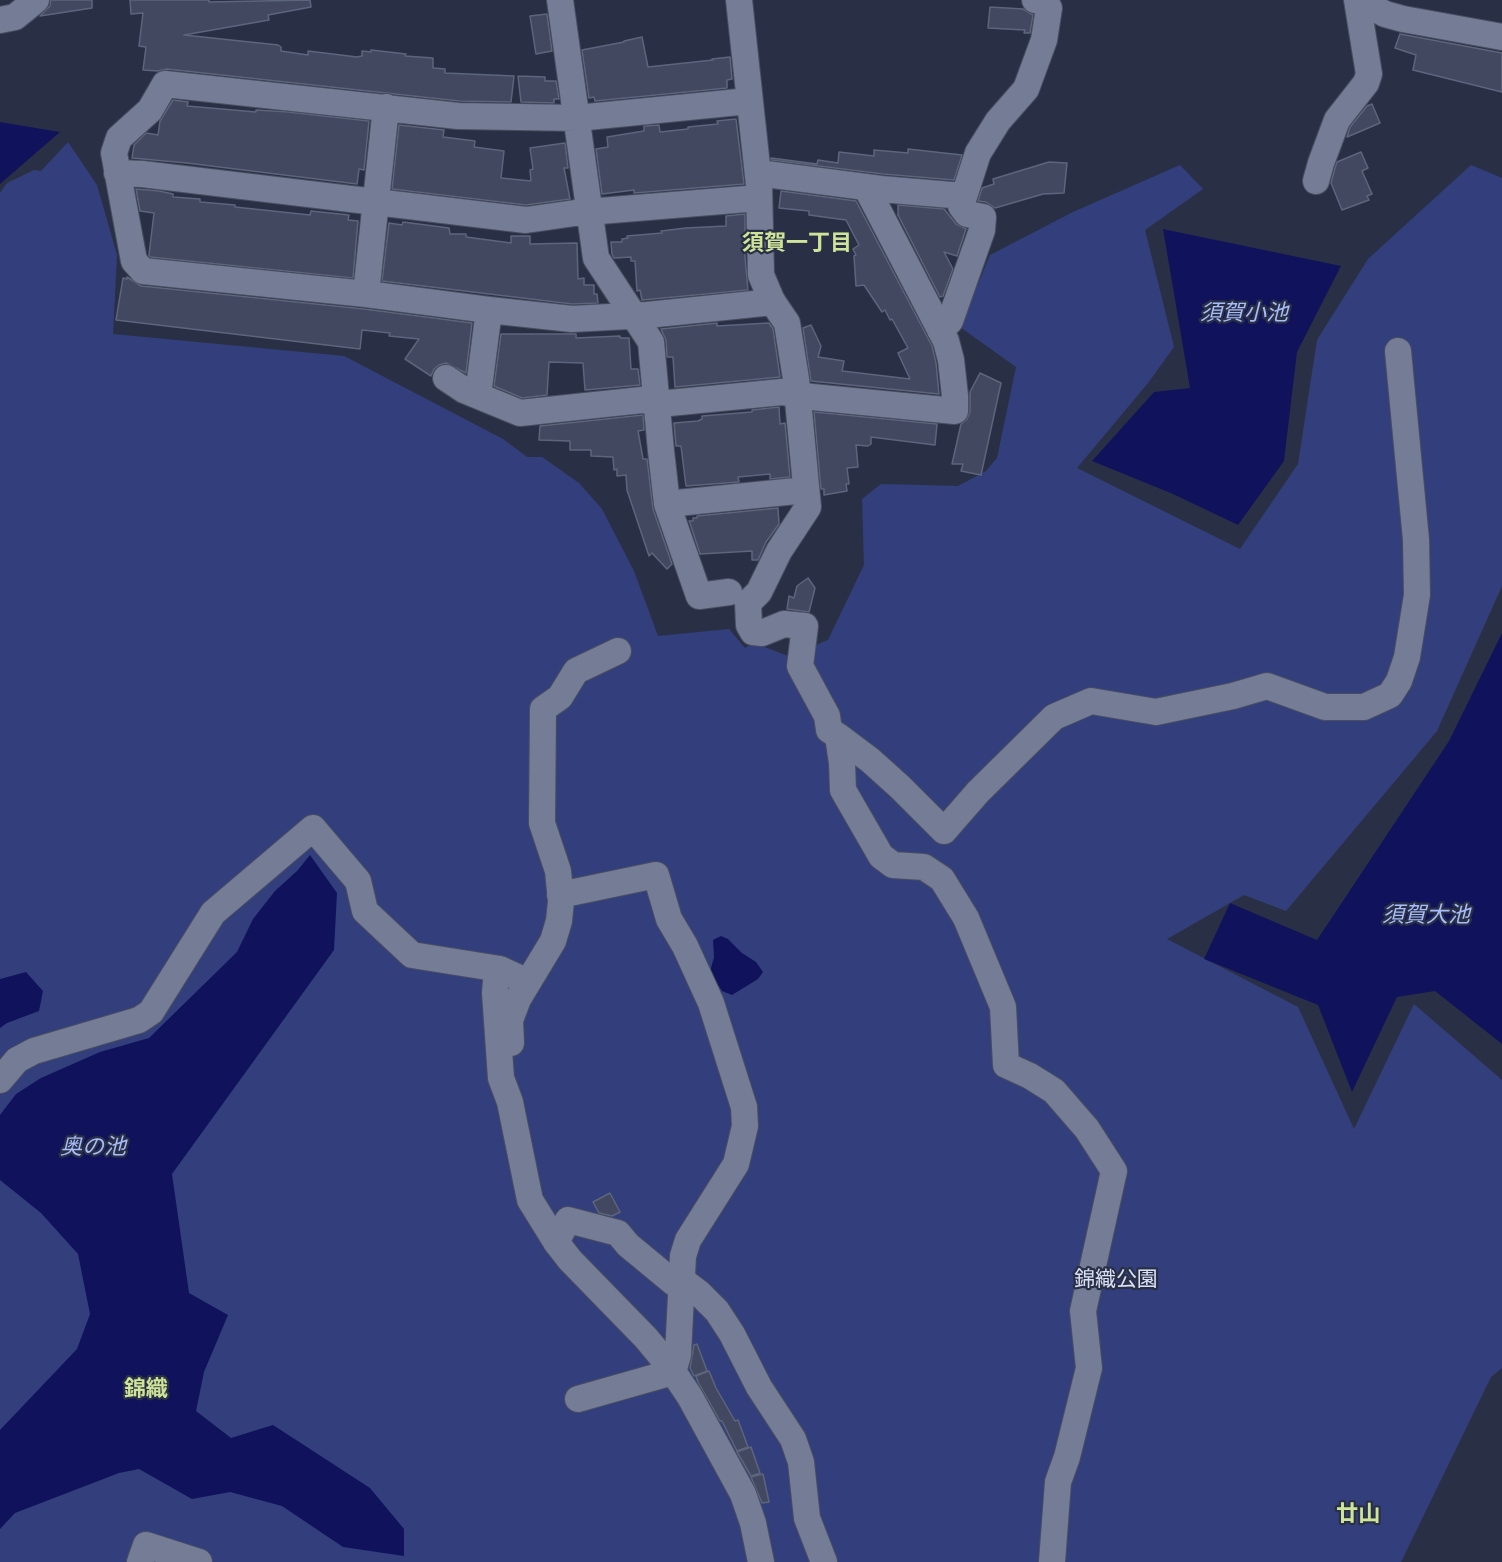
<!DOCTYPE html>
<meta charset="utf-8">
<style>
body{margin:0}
canvas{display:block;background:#293045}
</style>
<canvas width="1502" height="1562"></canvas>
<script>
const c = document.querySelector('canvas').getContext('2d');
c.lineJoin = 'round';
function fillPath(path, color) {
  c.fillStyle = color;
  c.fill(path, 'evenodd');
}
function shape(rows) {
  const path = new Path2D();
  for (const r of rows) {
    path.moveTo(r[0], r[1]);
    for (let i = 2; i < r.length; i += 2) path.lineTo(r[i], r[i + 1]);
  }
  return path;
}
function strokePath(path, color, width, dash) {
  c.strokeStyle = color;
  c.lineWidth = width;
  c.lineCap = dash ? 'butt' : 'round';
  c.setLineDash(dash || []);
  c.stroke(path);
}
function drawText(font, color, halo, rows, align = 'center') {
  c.font = font + ' Barlow,"Noto Sans JP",sans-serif';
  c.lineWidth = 4.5;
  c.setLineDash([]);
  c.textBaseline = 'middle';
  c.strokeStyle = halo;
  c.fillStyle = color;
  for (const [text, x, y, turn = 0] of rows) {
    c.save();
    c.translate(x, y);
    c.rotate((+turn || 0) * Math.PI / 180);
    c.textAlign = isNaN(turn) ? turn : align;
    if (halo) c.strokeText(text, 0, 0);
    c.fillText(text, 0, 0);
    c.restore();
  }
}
const green = shape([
 [68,142,97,185,117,255,113,334,344,356,503,439,527,457,542,457,579,483,602,509,634,571,658,636,729,629,745,648,754,643,788,656,828,640,864,565,862,499,881,484,958,486,986,471,997,458,1016,367,960,327,990,255,1073,212,1180,165,1203,189,1145,230,1174,347,1148,383,1077,468,1240,549,1298,464,1317,340,1368,259,1471,165,1502,178,1502,586,1437,731,1286,911,1244,895,1167,939,1298,1007,1354,1129,1414,1004,1502,1080,1502,1368,1491,1377,1401,1562,0,1562,0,193,7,183,34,170,41,171]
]);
const water = shape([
 [0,122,60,132,0,184],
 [1163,229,1341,266,1297,352,1284,461,1238,525,1173,494,1092,461,1154,392,1190,388],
 [1502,633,1502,1044,1435,991,1397,997,1352,1092,1318,1005,1204,959,1230,903,1317,940,1449,741],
 [310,855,337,893,334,950,172,1174,189,1293,228,1315,204,1372,196,1411,231,1438,273,1425,370,1488,404,1529,404,1556,343,1547,282,1506,230,1492,192,1499,139,1469,119,1473,15,1513,0,1529,0,1430,77,1349,90,1314,78,1254,41,1213,0,1180,0,1115,16,1094,41,1078,100,1052,149,1038,237,952,253,919,275,891,297,871],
 [721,936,728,939,742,953,756,962,763,972,758,979,732,995,722,991,711,974,711,968,714,957,713,940],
 [26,972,43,991,39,1011,7,1023,0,1028,0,979]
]);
const building = shape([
 [51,0,92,0,92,8,40,16,50,6,51,0],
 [130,0,209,0,209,2,310,0,311,7,268,15,269,20,184,35,278,45,281,47,281,51,308,55,308,51,357,57,362,56,362,51,371,52,371,50,406,54,405,56,433,58,433,68,445,69,445,73,514,76,511,102,459,101,167,69,158,71,143,70,146,47,139,46,143,13,131,14,130,0],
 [990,7,1023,9,1033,15,1030,33,1024,33,1025,30,988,28,990,7],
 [547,14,552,51,536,54,530,16,547,14],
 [1400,34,1502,53,1502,92,1413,70,1416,55,1395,48,1400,34],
 [642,37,648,67,713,60,712,59,730,57,732,79,727,80,727,88,595,101,594,97,589,98,582,50,624,42,624,41,642,37],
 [518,76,545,77,545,81,556,81,559,99,554,99,554,103,521,102,518,76],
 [173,100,188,102,187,106,256,112,256,110,288,112,369,121,364,170,359,169,357,184,187,163,132,158,134,145,146,133,158,135,160,121,173,100],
 [1372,104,1380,123,1347,137,1350,127,1367,106,1372,104],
 [736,119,744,184,634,193,634,190,602,194,596,149,608,147,607,137,644,131,644,126,659,125,660,132,688,129,688,127,718,124,717,121,736,119],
 [399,125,444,130,443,137,475,141,474,147,504,151,501,178,531,181,530,170,533,169,530,148,565,143,568,168,564,168,570,199,526,205,392,189,399,125],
 [908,149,962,155,954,180,883,174,771,160,771,158,817,164,818,160,838,163,839,152,874,156,874,150,908,153,908,149],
 [1361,152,1368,168,1362,171,1372,194,1367,196,1369,200,1342,210,1331,183,1335,168,1337,162,1361,152],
 [1049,162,1067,163,1064,193,1043,194,995,208,986,202,978,201,982,188,994,184,993,179,1049,162],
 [136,189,159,191,173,194,173,197,200,199,200,202,235,205,235,207,310,215,311,211,349,215,348,220,358,221,353,278,150,257,149,255,154,213,140,211,136,189],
 [781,191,856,201,932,346,936,363,939,394,811,381,803,328,811,325,821,346,818,357,844,361,842,371,910,379,898,353,908,348,892,319,890,320,885,310,882,312,864,285,856,286,854,256,856,255,853,249,859,245,846,220,809,215,809,211,779,208,781,191],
 [898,205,944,209,956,224,966,229,957,256,944,252,953,269,943,296,940,297,898,215,898,205],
 [745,214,745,246,744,246,748,290,642,300,640,290,637,291,635,261,631,261,631,257,614,258,612,254,611,242,622,242,622,239,628,238,627,236,662,233,661,231,686,228,726,226,726,216,745,214],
 [403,222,449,228,450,234,466,234,466,237,511,243,511,236,530,236,530,244,577,243,578,279,584,278,584,285,594,285,594,294,597,294,598,303,572,304,382,281,389,223,402,225,403,222],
 [127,277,141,286,364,309,472,323,466,373,446,363,439,365,434,369,431,376,405,359,419,339,389,336,390,333,362,330,360,349,116,320,123,278,127,279,127,277],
 [717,323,717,326,769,323,773,329,780,377,675,387,673,357,667,357,666,340,661,329,717,323],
 [501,334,576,334,576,338,620,336,620,338,629,338,631,369,638,369,640,385,585,390,583,363,549,362,547,395,522,398,494,386,501,334],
 [980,373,1001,383,981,475,961,471,963,464,952,464,961,424,967,419,970,412,970,392,980,373],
 [779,407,780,424,785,423,790,477,770,479,770,474,738,477,739,482,686,486,681,446,676,446,674,423,698,421,702,419,702,416,752,412,752,410,779,407],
 [814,412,937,424,935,445,871,437,871,444,868,446,856,445,858,467,847,468,849,484,846,484,847,491,824,495,824,489,821,489,814,412],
 [643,415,644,430,638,431,643,459,647,459,653,509,672,564,667,569,652,553,649,556,627,490,626,475,617,476,617,469,614,470,613,457,591,456,591,450,570,450,570,441,539,440,540,426,643,415],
 [778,508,779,524,766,542,758,560,752,560,752,551,700,554,690,523,689,521,693,521,693,518,697,518,697,516,778,508],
 [808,578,815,588,809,612,787,609,789,596,794,598,797,586,808,578],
 [610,1193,620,1212,612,1216,599,1213,593,1202,610,1193],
 [697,1344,707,1371,694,1376,690,1368,694,1345,697,1344],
 [709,1371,716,1388,735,1421,738,1420,748,1447,737,1451,722,1421,720,1421,698,1382,696,1376,709,1371],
 [751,1447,760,1473,751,1476,737,1452,751,1447],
 [763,1474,769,1502,762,1503,751,1477,763,1474]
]);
const minor = shape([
 [560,0,596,258,651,342,661,451,667,504,699,596,729,592],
 [739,0,759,185,761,275,772,301,787,323,796,379,808,507,779,551,759,592,748,603,749,625,753,632,762,633,784,624,805,626,800,666,827,716,829,730,838,736,842,763,843,790,881,856,893,865,924,867,942,879,966,918,1003,1007,1006,1065,1030,1076,1054,1091,1087,1129,1114,1171,1083,1311,1089,1368,1067,1457,1058,1482,1052,1562],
 [1359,0,1385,14,1403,19,1502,37],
 [0,20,15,17,36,0],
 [749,101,577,118,458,116,165,84,150,110,119,138,114,153,134,261,143,271,366,294,489,310,572,319,647,315,773,302],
 [117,173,142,174,526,220,575,213,759,198],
 [758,173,881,189,963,196],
 [1316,181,1321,163,1337,120,1366,83,1369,74,1357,0],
 [366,294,386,107],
 [940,330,950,321,982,230,983,217,967,214,961,206,978,153,998,121,1026,89,1044,40,1049,8,1045,2,1035,0],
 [446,378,464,390,520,413,642,400,669,403,782,392,812,397,955,411,955,396,951,360,946,341,866,187],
 [478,395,489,310],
 [667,504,806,490],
 [838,736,870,760,900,787,944,831,978,792,1054,717,1091,701,1156,712,1233,696,1267,686,1325,707,1364,707,1390,695,1399,681,1407,657,1417,595,1416,540,1398,351],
 [560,895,656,875,669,919,685,946,711,1003,744,1107,745,1126,736,1164,688,1240,683,1256,678,1355,673,1372],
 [497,969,495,993,501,1078,510,1102,530,1200,556,1242,570,1260,646,1338,670,1367,690,1397,743,1494,753,1523,761,1562],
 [511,1043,510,1020,518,999,553,941,559,921,561,901,558,871,542,823,543,709,560,697,576,671,618,651],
 [0,1080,17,1060,34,1051,139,1020,151,1012,213,913,313,828,358,881,365,911,412,955,500,969,528,982],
 [556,1242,568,1220,618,1233,628,1245,674,1283,687,1284,699,1293,717,1311,732,1334,759,1387,793,1439,801,1462,807,1518,824,1562],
 [578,1399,673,1372],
 [140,1562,146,1545,199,1562]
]);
const parkNames = [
 ["錦織公園",1116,1279]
];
const neighbourhoodNames = [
 ["須賀一丁目",797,243],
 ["錦織",146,1389],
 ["廿山",1358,1514]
];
const waterNames = [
 ["須賀小池",1244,313],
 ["須賀大池",1426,915],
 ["奥の池",93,1147]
];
fillPath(green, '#323f7c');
fillPath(water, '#10135b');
fillPath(building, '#41485f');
strokePath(building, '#5d657d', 1.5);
strokePath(minor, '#494e60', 28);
strokePath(minor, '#757d96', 26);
drawText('21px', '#dae1f7', '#293045', parkNames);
drawText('bold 22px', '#cfe499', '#293045', neighbourhoodNames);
drawText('italic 22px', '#a8bbfa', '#293045', waterNames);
</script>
